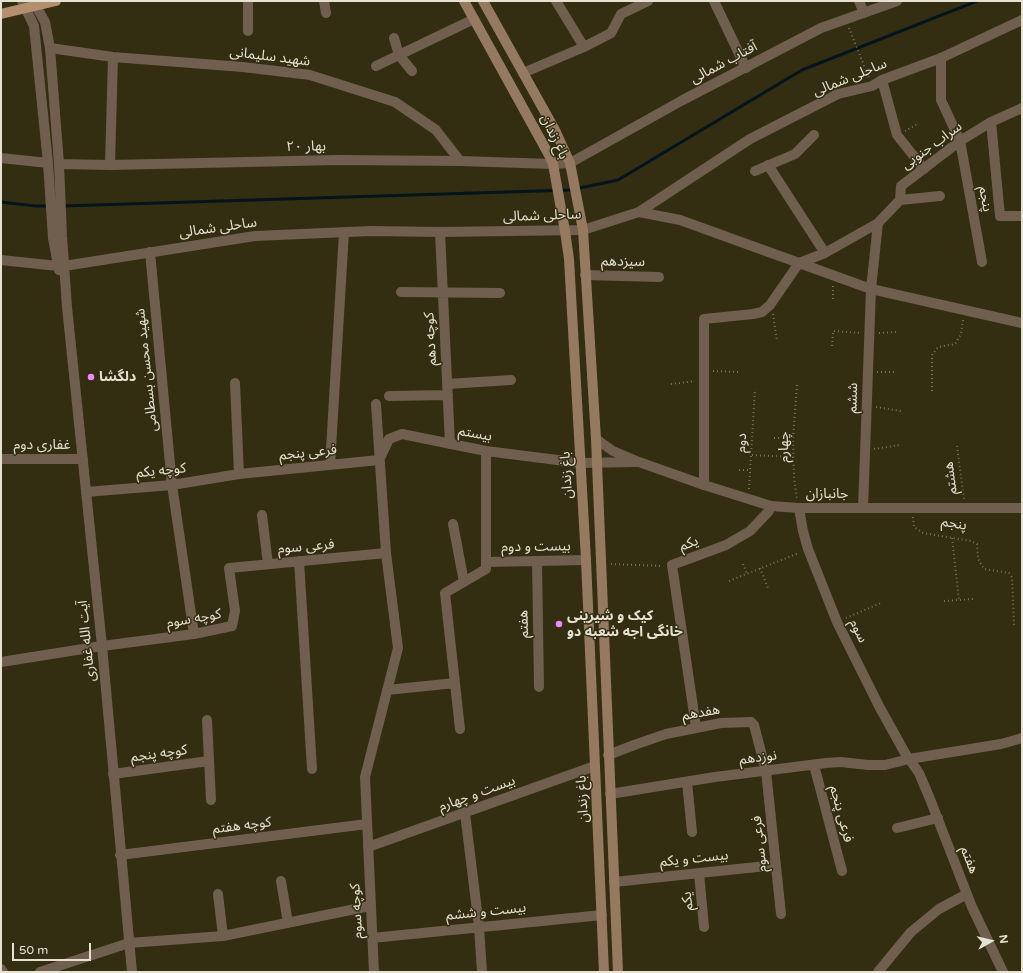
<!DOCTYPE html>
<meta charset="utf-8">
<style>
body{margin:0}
#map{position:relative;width:1023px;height:973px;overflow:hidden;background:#332d12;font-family:"Varela Round",sans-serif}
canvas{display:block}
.frame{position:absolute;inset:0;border:2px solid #e5e2d2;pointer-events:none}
.north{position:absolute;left:971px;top:921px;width:40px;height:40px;-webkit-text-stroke:3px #332d12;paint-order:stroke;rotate:82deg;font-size:11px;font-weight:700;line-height:16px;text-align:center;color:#e5e2d2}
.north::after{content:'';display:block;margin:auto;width:14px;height:18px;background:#e5e2d2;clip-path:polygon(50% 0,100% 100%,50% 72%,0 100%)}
.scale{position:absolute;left:12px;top:943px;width:79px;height:18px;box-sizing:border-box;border:2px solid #e5e2d2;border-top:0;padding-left:5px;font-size:12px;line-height:14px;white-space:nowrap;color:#e5e2d2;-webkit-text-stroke:3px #332d12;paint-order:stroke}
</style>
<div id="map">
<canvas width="1023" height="973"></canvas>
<div class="frame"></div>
<div class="north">N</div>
<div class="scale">50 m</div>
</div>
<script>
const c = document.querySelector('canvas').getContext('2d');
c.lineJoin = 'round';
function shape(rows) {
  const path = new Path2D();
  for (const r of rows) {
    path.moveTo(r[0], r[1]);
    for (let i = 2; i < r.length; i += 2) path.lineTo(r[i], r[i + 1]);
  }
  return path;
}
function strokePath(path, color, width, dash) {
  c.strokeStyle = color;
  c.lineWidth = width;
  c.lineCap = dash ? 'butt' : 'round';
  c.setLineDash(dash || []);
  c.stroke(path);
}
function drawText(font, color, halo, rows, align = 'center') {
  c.font = font + ' "Varela Round","Noto Sans Arabic",sans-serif';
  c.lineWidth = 3;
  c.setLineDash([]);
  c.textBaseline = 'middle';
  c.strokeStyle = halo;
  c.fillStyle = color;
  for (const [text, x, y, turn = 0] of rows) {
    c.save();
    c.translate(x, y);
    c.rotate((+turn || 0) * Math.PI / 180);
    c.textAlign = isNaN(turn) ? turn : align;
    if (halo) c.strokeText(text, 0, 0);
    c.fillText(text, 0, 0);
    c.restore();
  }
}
const stream = shape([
 [1,202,36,206,49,206],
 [63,206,570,190,618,180,802,70,977,1]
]);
const path = shape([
 [849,28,869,78],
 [905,131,919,123],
 [833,299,833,286],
 [773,314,777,341],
 [879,333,896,332],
 [832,346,833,331,861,333],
 [713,371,738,372],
 [877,372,894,372],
 [671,384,695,381],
 [797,385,793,438,794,478,797,499],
 [932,391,932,355,938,347,955,344,961,334,963,320],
 [876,407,901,411],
 [774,438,793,438],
 [957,446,964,499],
 [874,449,900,445],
 [752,455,793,457],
 [739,470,751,470],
 [749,489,755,389],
 [913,517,914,527,923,533,971,541,977,544,978,559,984,569,1009,573,1012,577,1014,625],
 [952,538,959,600],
 [611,564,663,566],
 [743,564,747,574],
 [760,568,768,588],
 [729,581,799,553],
 [944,601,973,599],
 [846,618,881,603]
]);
const minor = shape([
 [324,1,326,13],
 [556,1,584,47,611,33,621,14,648,1],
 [714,1,746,68],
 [859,1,864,13],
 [248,31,248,1],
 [394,38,399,55,412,71],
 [50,48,113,57,243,67,310,75,395,102,436,130,460,161],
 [941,58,941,100,960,141,982,262],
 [376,66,474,19],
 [523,73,584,47],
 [882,80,897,135,924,169],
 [991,122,1000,216,1022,216],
 [110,165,113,57],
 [768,165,825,253],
 [755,171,795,154,814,135],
 [900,200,940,196],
 [639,212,680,220,871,289,1022,323],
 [440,232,450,444],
 [150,252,172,485,194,634],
 [585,275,659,277],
 [401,292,500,293],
 [235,383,239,474],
 [447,384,511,380],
 [389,396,448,395],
 [380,458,389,439,402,434,486,451,581,463],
 [1,459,83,459],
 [330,465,344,232],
 [704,485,704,319,753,314,762,312,770,305,799,263,825,253,878,223],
 [86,492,172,485,239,474,379,460],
 [799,508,803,531,808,549,837,622,880,708,905,753,919,773,930,799,972,907,1003,972],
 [863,508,871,289,878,223,900,200,901,186,960,141,991,122,1022,108],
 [262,515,268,564],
 [453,524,464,582],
 [299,561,312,769],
 [537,561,539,687],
 [486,562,586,560],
 [1,662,102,646,194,634,232,626,235,611,229,568,386,553],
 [387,690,455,683],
 [207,720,211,800],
 [696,727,672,565,726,545,750,531,769,511,771,506],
 [460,729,445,593,486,569,486,451],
 [608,755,637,744,666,734,721,723,751,722,754,725,766,771,781,914],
 [814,765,842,871],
 [113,774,209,761],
 [687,782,692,832],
 [610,794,715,777,826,763,841,762,868,765,885,765,909,759,1001,744,1022,738],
 [465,813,479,927,482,972],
 [897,828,938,818],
 [368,847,595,766],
 [120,855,367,824],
 [699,873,704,927],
 [281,881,288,923],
 [614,882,776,865],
 [218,894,223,936],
 [372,938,602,915],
 [1,969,3,972],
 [40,972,129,943,223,936,370,906],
 [374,972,365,777,398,648,386,553,376,404],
 [878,972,911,932,939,909,967,894]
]);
const tertiary = shape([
 [22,1,34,26,48,163,53,238,59,270],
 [33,1,45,22,50,48,59,164,62,236,67,307,102,646,132,972],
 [1,158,48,163],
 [59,164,110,165,338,160,460,161,553,164,570,163,681,101,821,28,897,1],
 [1,260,58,266,64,266,255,236,371,231,440,232,583,230,639,212,750,139,838,94,872,86,882,80,941,58,1022,20],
 [596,439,613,451,639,462,704,485,771,506,799,508,1022,508],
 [581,463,637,462]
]);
const secondary = shape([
 [464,1,549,155,553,164,565,231,569,259,586,560,604,972],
 [483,1,555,130,570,163,583,230,596,439,618,972]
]);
const primary = shape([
 [1,14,56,1]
]);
const markers = [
 [91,377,4,"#f18af4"],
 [559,624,4,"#f18af4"]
];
const streetNames = [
 ["شهید سلیمانی",270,57,7],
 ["آفتاب شمالی",724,63,-28],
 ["ساحلی شمالی",850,78,-22],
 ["باغ زندان",554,137,65],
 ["سراب جنوبی",932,146,-36],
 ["بهار ۲۰",306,147,-1],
 ["پنجم",985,199,80],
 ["ساحلی شمالی",542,216,-2],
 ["ساحلی شمالی",218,228,-8],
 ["سیزدهم",623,262,1],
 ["کوچه دهم",431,339,-93],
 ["شهید محسن بسطامی",147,370,-96],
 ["ششم",853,398,-88],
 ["بیستم",475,434,10],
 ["دوم",742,443,-87],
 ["غفاری دوم",42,445],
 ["چهارم",784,447,-90],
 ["فرعی پنجم",308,453,-6],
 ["کوچه یکم",161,471,-6],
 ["باغ زندان",567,475,-93],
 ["هشتم",951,478,-97],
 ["جانبازان",827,494],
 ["پنجم",954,524,9],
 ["یکم",689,544,-21],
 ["فرعی سوم",306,547,-5],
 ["بیست و دوم",536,547,-1],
 ["کوچه سوم",194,619,-10],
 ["هفتم",524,624,-91],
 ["سوم",858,631,64],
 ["آیت الله غفاری",87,641,-96],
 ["هفدهم",701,713,-10],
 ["کوچه پنجم",159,754,-8],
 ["نوزدهم",758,758,-7],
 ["بیست و چهارم",477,794,-20],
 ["باغ زندان",583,799,-93],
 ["فرعی پنجم",841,814,75],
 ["کوچه هفتم",242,826,-7],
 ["فرعی سوم",760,844,-96],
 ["بیست و یکم",694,859,-6],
 ["هفتم",969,860,69],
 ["یکم",688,901,-96],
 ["کوچه سوم",357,911,-93],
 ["بیست و ششم",486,912,-6]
];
const poiNames = [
 ["دلگشا",99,377],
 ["کیک و شیرینی",567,616],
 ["خانگی اجه شعبه دو",567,632]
];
strokePath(stream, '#03151c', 3);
strokePath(path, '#76715a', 2, [1, 3]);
strokePath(minor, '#705e4f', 10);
strokePath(tertiary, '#705e4f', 10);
strokePath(secondary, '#967961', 10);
strokePath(primary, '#b38e6f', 10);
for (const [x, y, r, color] of markers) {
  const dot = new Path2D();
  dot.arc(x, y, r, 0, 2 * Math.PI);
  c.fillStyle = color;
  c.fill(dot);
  strokePath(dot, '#332d12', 1.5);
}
drawText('14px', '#e5e2d2', '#332d12', streetNames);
drawText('bold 14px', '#e5e2d2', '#332d12', poiNames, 'left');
</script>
